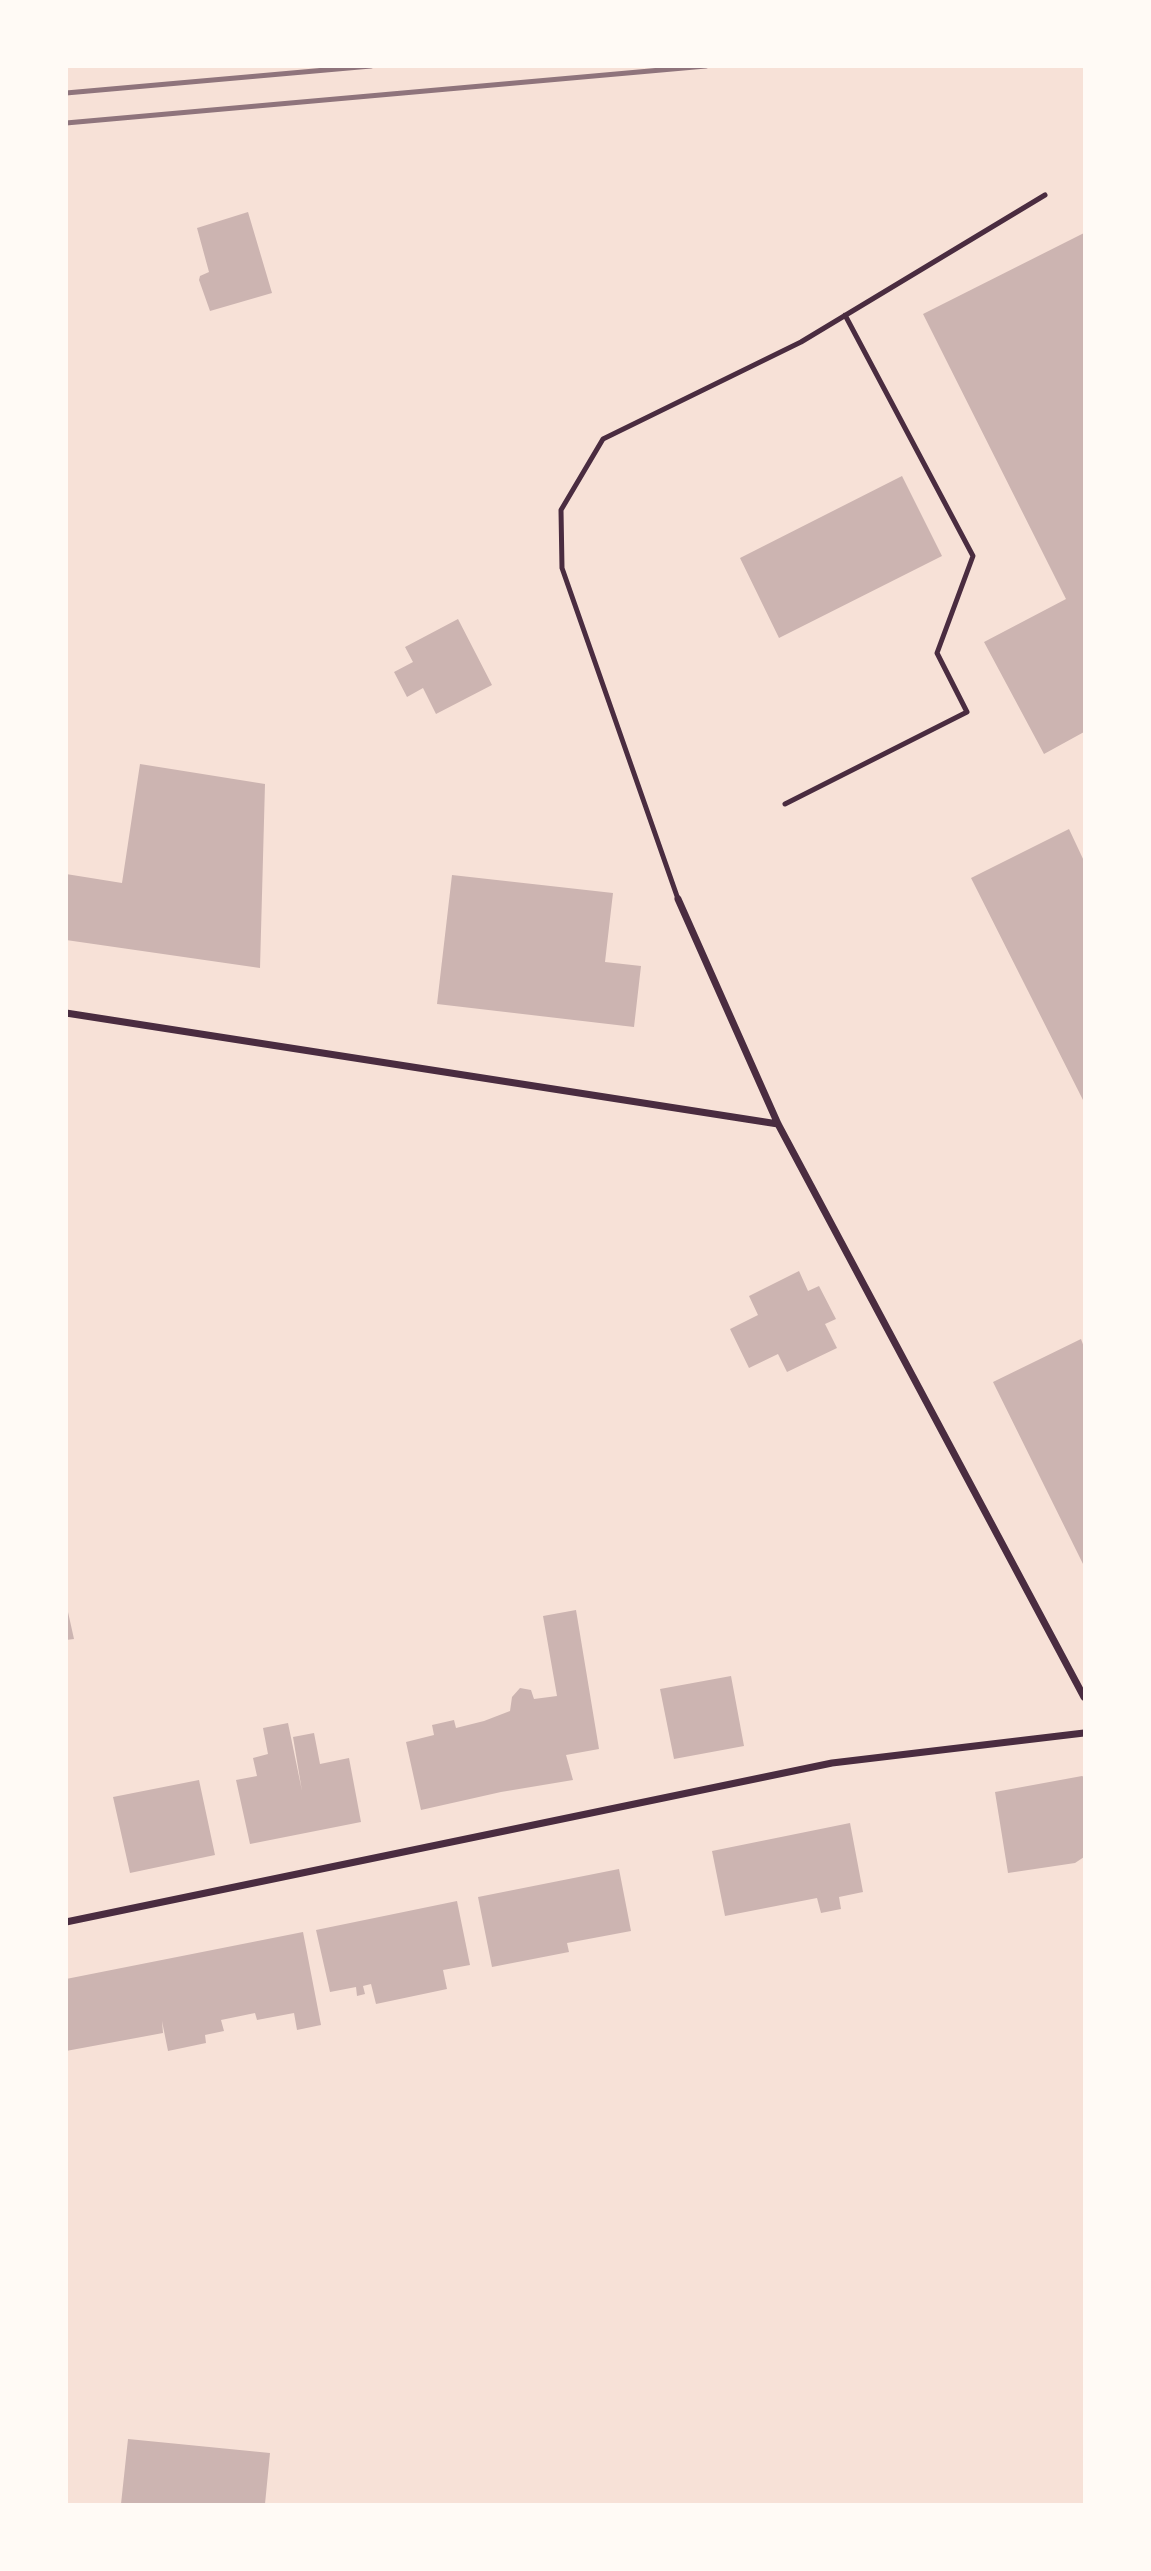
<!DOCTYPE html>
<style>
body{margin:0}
#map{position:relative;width:1151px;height:2571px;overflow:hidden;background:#f7e1d7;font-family:"Source Serif 4",serif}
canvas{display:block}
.frame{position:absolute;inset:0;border:68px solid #fffaf5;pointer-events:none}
</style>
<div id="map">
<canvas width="1151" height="2571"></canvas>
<div class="frame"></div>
</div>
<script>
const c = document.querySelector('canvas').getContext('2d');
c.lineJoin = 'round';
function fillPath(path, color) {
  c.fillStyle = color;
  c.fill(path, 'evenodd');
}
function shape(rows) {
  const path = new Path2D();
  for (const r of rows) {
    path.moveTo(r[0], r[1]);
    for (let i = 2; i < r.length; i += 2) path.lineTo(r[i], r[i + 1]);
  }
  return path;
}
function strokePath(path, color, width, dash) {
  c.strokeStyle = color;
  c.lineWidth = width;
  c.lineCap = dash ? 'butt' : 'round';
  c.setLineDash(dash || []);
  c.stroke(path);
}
const building = shape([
 [248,212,272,293,210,311,199,280,200,276,209,272,197,228],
 [1084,233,1084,732,1044,754,984,642,1066,599,923,314],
 [902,476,942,556,779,638,740,558],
 [458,619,492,685,436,714,423,688,407,697,394,672,413,662,405,647],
 [140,764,265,784,260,968,66,940,66,874,122,883],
 [1069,829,1084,861,1084,1102,971,878],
 [452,875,613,893,605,962,641,966,634,1027,437,1004],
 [799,1271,808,1291,819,1286,836,1319,825,1324,837,1348,787,1372,778,1354,749,1368,730,1329,758,1315,749,1296],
 [1081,1339,1084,1347,1084,1566,993,1382],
 [66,1603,74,1639,66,1640],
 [576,1610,599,1749,566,1755,573,1780,501,1792,421,1810,406,1742,434,1735,432,1725,454,1720,456,1728,484,1721,510,1711,512,1697,520,1688,531,1690,534,1699,557,1696,543,1616],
 [731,1676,744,1746,674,1759,660,1689],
 [288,1723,302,1791,293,1737,314,1733,320,1764,349,1758,361,1822,250,1844,236,1780,257,1776,253,1758,268,1754,263,1728],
 [1082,1776,1084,1777,1084,1857,1075,1863,1008,1873,995,1792],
 [199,1780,215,1855,130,1873,113,1797],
 [850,1823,863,1892,839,1897,841,1909,821,1913,817,1898,725,1916,712,1851],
 [619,1869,631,1931,567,1943,569,1952,492,1967,478,1897],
 [457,1901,470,1965,443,1970,447,1989,376,2004,371,1984,363,1986,365,1994,357,1996,356,1987,330,1992,316,1930],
 [303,1932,321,2025,297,2030,294,2013,257,2020,255,2013,221,2020,224,2031,205,2035,206,2043,168,2051,162,2021,163,2033,66,2051,66,1979],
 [128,2439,270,2453,265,2504,121,2504]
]);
const service = shape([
 [785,804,967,712,937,653,973,556,845,315],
 [678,899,562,568,561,510,603,439,801,342,1045,195]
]);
const minor = shape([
 [678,899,778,1124,1084,1697],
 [66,1013,778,1124],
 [66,1922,832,1763,1084,1733]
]);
const rail = shape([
 [66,93,371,66],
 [66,123,706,66]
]);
fillPath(building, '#ccb4b1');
strokePath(service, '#4a2c40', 5);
strokePath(minor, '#4a2c40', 7);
strokePath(rail, '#8f747c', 5);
</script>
